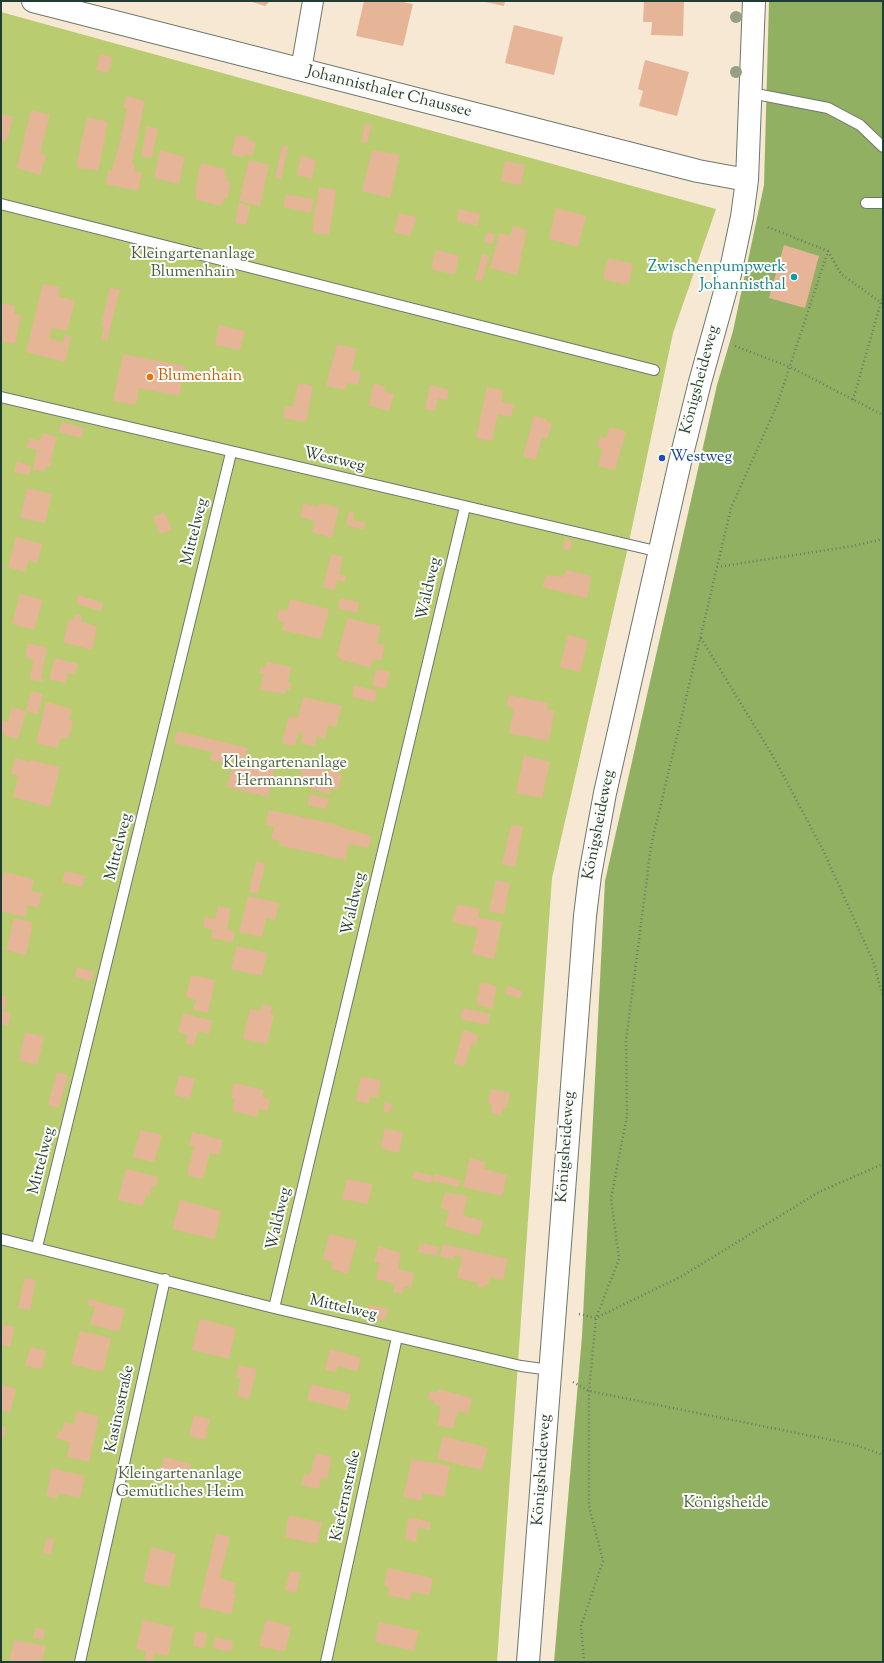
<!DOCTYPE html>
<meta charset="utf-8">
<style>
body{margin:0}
#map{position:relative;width:884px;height:1663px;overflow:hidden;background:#f7e8d3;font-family:"Sorts Mill Goudy",serif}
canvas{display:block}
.frame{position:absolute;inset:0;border:2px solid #1f3d34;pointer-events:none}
</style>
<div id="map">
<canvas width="884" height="1663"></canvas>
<div class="frame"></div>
</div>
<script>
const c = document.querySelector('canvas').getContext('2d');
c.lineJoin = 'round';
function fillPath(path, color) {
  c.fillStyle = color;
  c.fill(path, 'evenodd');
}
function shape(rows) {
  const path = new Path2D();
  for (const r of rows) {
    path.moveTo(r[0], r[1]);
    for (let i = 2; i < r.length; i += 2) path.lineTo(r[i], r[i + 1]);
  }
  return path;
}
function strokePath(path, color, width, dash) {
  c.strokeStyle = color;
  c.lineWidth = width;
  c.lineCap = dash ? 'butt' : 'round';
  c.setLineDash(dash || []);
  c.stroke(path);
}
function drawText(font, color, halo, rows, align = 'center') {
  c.font = font + ' "Sorts Mill Goudy",serif';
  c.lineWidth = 4;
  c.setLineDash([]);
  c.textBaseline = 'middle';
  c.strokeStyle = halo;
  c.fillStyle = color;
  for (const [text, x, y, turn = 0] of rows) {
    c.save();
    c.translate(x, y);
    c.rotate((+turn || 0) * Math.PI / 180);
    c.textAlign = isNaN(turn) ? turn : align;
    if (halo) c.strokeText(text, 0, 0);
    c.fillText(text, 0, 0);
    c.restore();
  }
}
const green = shape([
 [1,12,716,209,673,333,626,556,552,878,497,1662,1,1662]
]);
const forest = shape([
 [769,1,883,1,883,1662,554,1662,582,1336,605,881,717,385,733,331,764,185]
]);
const building = shape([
 [249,1,270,1,265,6],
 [364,1,398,1,413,4,403,46,356,36],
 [481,1,505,1,504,6],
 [644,1,684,1,683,36,651,35,652,22,643,22],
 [514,25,563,37,554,75,505,63],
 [100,54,113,57,108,73,96,70],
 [645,60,689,72,677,116,639,106,643,91,638,89],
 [126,96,145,101,132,163,135,164,134,171,142,173,138,191,106,184,108,170,112,171,120,141,127,109,123,108],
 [31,110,50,115,40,153,46,155,40,175,17,168],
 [1,114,13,117,6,142,1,141],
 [87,117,108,122,98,171,76,167],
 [365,123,372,125,367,143,361,142],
 [147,126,158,129,152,158,141,156],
 [236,135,249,137,248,141,256,142,252,156,245,154,244,157,231,155],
 [282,146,288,147,281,179,275,178],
 [160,150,185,157,179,184,154,178],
 [372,150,400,155,390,198,362,191],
 [301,156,316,160,312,179,297,175],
 [249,160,269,165,260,206,239,201],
 [505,161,525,165,521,185,501,181],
 [201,163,225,169,224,174,227,176,226,180,231,182,227,198,224,198,221,206,195,199,197,191,195,190],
 [319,187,336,190,329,235,312,232],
 [286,194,314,199,311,213,283,207],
 [239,203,250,206,246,225,235,223],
 [556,208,586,216,578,247,549,239],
 [459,209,480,214,477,226,457,221],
 [399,213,417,217,410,236,394,232],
 [513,226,527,230,517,275,490,268,499,233,510,236],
 [487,232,495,234,492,244,484,242],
 [784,245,819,256,805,308,769,298],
 [436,250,459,256,455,275,431,269],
 [482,254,489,256,482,281,475,280],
 [608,258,633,264,628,285,603,279],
 [43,284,60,287,58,296,75,301,67,331,52,328,49,338,63,342,65,335,71,337,65,362,26,352],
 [110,287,120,290,107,341,101,339,104,327,101,326],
 [1,303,15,306,14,314,21,315,15,344,1,341],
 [219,325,245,331,240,350,215,345],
 [337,344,357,349,351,370,361,372,358,385,347,383,346,390,326,386],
 [123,354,185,366,179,396,139,388,136,405,113,401],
 [299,383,313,386,306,422,283,418,285,406,293,407],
 [374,383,385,387,384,391,394,394,389,411,368,405],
 [430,385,449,390,447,400,438,398,435,411,425,409],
 [487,387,503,390,501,402,514,404,511,417,498,414,492,441,476,438],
 [534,416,547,419,547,422,552,424,547,439,542,437,536,460,523,456],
 [62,422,84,428,81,438,59,432],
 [610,427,626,431,615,470,598,466,603,449,597,447,600,436,606,438],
 [43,433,57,437,50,462,52,462,50,467,46,466,44,472,33,470,37,450,26,447,30,438,40,441],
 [17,461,31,466,29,475,14,472],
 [27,488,52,494,45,523,20,518],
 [303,503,318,507,320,503,339,508,332,538,312,532,315,521,300,517],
 [349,511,354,512,353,520,365,523,364,530,346,525],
 [164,512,172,530,160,534,153,517],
 [16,537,42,544,37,563,29,560,25,572,8,567],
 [565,539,572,541,570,551,563,549],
 [331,554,343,557,339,574,346,576,345,582,337,580,335,590,323,587],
 [566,570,591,576,587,598,542,587,547,575,563,577],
 [20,594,43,600,34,630,12,624],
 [78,595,103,603,101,611,76,604],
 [340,598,359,602,357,613,338,609],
 [290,599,329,609,321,639,282,630,284,622,277,620,279,609,287,611],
 [76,614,82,616,81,621,97,627,92,650,63,642,69,619,74,620],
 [347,618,381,626,377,643,385,645,381,661,373,659,371,668,342,660,337,656],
 [568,635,588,640,580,672,560,667],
 [28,643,47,648,41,678,44,679,43,682,29,679,34,660,25,657],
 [55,658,78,664,75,675,68,673,65,683,49,679],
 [267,662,291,667,288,682,291,683,290,690,286,689,285,694,260,690,264,674,259,673,261,667,265,668],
 [376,669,390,672,386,689,372,686],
 [354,685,377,691,375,702,352,697],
 [31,691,43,694,38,714,26,711],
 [509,695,548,703,547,709,555,711,548,741,509,733,514,708,506,706],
 [303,697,342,706,336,727,328,725,325,739,317,736,315,746,301,743,303,733,299,732,295,746,282,743,289,716,298,718],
 [46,702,72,709,69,720,73,721,68,739,61,738,57,748,36,743],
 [12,707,26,711,18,739,4,735,5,732,1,731,1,720,8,722],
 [177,731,248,748,245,759,226,753,223,763,210,760,212,752,174,743],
 [524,755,550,762,542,798,516,793],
 [15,758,30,762,31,760,60,767,50,807,13,797,19,776,11,774],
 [234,759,275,769,268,797,227,787],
 [303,764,342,774,338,790,331,788,330,794,311,789,312,784,299,781],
 [310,794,329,799,326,809,307,805],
 [269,810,339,825,339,827,372,836,368,848,349,844,345,860,279,845,280,841,271,839,274,827,266,825],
 [511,825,523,827,515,867,502,864],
 [256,861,265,864,258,894,249,892],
 [65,871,85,876,82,887,62,882],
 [4,872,34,879,31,891,42,893,38,908,28,905,25,917,1,911,1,884],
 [496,880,510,883,504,914,489,911],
 [248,896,279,903,275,920,266,918,262,937,239,932],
 [457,904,480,909,478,917,502,922,494,959,472,954,478,928,452,922],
 [218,906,231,909,227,929,234,932,233,942,211,938,213,930,203,927,205,916,215,919],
 [14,918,33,923,26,955,6,950],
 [237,946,267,953,262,976,231,969],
 [77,967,94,972,91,981,75,977],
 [191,975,215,980,208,1013,193,1010,196,1000,186,997],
 [481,982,497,986,492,1009,476,1004],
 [507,986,522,991,520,998,505,994],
 [1,995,7,997,4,1011,11,1013,8,1026,1,1024],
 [262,1004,272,1006,270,1014,274,1015,267,1044,243,1039,250,1009,260,1011],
 [463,1008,490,1014,488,1025,460,1019],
 [183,1013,212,1021,209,1034,198,1031,194,1045,186,1043,187,1034,178,1032],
 [463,1030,478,1035,476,1045,471,1044,465,1066,454,1064],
 [25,1032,44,1037,37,1065,19,1060],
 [57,1072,68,1075,59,1108,48,1105],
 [179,1075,195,1079,190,1099,174,1095],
 [361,1076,381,1081,378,1098,370,1096,369,1104,356,1101],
 [234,1083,264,1090,262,1097,270,1099,267,1111,259,1109,257,1117,232,1111,235,1099,231,1097],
 [491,1089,510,1093,507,1108,503,1108,501,1116,491,1113,492,1105,488,1103],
 [385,1102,392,1104,390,1113,383,1111],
 [385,1128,403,1133,399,1153,380,1148],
 [141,1130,162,1135,154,1162,133,1157],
 [192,1132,223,1140,219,1155,210,1153,203,1179,187,1175,194,1146,189,1145],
 [470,1158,485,1162,484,1169,507,1175,502,1196,463,1187],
 [126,1169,158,1177,156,1187,152,1186,150,1196,146,1195,143,1206,118,1200],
 [414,1171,433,1176,431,1183,412,1178],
 [435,1174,460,1180,459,1187,433,1181],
 [347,1179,373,1184,368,1204,342,1199],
 [445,1192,468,1196,463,1215,483,1221,479,1236,445,1226,449,1211,441,1208],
 [180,1200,221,1211,215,1239,172,1229],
 [329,1234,357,1240,348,1274,331,1269,333,1262,323,1259],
 [420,1243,439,1247,437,1256,418,1252],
 [443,1244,508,1259,503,1280,490,1277,488,1285,485,1284,484,1288,478,1287,478,1283,457,1278,462,1257,454,1255,453,1260,440,1256],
 [379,1246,401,1253,398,1269,414,1273,411,1288,404,1286,402,1294,393,1292,395,1284,376,1279,380,1263,374,1262],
 [25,1277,36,1280,30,1310,18,1308],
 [89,1299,125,1309,119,1332,90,1324,95,1307,87,1305],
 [370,1305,388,1309,385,1320,367,1316],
 [200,1319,236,1328,229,1359,192,1350],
 [3,1324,14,1327,10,1347,1,1345],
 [80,1331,111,1338,103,1372,71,1364],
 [30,1347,46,1351,42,1369,25,1366],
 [330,1349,361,1358,357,1371,338,1366,336,1372,325,1370],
 [239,1365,257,1369,249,1399,237,1396,241,1378,236,1377],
 [311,1384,351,1394,347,1410,307,1400],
 [1,1385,16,1389,10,1412,1,1410],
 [438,1389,472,1398,468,1413,458,1411,453,1429,437,1425,441,1406,434,1405,435,1401,427,1399,430,1391,437,1393],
 [77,1411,99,1416,89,1462,67,1457,70,1442,56,1438,58,1431,62,1432,64,1422,74,1424],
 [194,1415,210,1419,205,1440,189,1436],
 [1,1426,6,1427,2,1444,1,1444],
 [443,1436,488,1448,482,1470,437,1459],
 [316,1453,332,1457,327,1479,321,1478,319,1489,301,1485,304,1474,310,1475],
 [164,1457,191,1464,187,1478,178,1476,176,1481,166,1479,166,1476,159,1475],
 [412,1459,450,1466,444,1497,423,1493,421,1501,403,1497],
 [52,1468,85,1476,80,1498,58,1493,57,1499,46,1496],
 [289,1515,322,1523,317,1544,285,1537],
 [409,1517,431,1522,429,1530,419,1527,416,1542,405,1539],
 [216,1533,230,1537,220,1578,236,1583,233,1594,236,1594,231,1614,199,1607],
 [47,1537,54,1539,51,1555,43,1553],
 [152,1547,176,1554,169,1587,143,1582],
 [388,1568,433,1578,429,1595,412,1592,410,1600,388,1595,389,1587,384,1585],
 [290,1571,301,1573,296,1593,285,1590],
 [143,1620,174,1627,168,1656,154,1653,152,1662,144,1660,146,1651,136,1649],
 [266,1620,291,1626,285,1652,259,1646],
 [379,1622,419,1631,414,1651,375,1642],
 [36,1628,45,1629,43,1640,33,1638],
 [196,1631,207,1633,204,1648,193,1646],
 [215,1637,233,1641,231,1652,213,1648],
 [14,1640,46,1646,42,1662,9,1662]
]);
const path = shape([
 [828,251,841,274,883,304],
 [735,346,790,367,883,415],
 [853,400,883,295],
 [717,567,853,546,883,539],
 [701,638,774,758,823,850,873,961,883,997],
 [579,1314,596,1318,682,1276,819,1192,883,1164],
 [573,1382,589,1391,856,1445,883,1455],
 [584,1662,581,1626,603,1561,589,1506,589,1391,596,1318,619,1259,611,1198,627,1116,626,1041,651,846,731,508,777,405,828,251,765,226]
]);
const lane = shape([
 [751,93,828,108,860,125,883,147],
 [866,203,883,203],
 [1,204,654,370],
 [1,397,660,552],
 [1,1239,274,1308,521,1366,550,1370],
 [37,1247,231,453],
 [274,1308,465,507],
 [80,1662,165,1279],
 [326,1662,397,1337]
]);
const street = shape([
 [301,70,313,1]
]);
const secondary = shape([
 [33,1,698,171,747,180],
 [528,1662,585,916,590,875,605,793,680,462,700,382,730,274,742,217,747,180,754,1]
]);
const trees = [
 [736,17],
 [736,72]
];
const markers = [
 [794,277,4,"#0f9aa8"],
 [150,377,4,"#e8710a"],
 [662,458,4,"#1a4fb4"]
];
const streetNames = [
 ["Johannisthaler Chaussee",389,93,14],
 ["Königsheideweg",701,380,-75],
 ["Westweg",334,461,13],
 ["Mittelweg",196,532,-76],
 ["Waldweg",430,589,-77],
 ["Königsheideweg",600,825,-79],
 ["Mittelweg",120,847,-76],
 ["Waldweg",355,904,-77],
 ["Königsheideweg",567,1147,-86],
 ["Mittelweg",43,1161,-76],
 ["Waldweg",280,1219,-77],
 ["Mittelweg",343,1309,13],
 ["Kasinostraße",121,1409,-78],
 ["Königsheideweg",543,1470,-86],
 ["Kiefernstraße",347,1496,-78]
];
const parkNames = [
 ["Kleingartenanlage",193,255],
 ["Blumenhain",193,273],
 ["Kleingartenanlage",285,764],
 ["Hermannsruh",285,782],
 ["Kleingartenanlage",180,1475],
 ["Gemütliches Heim",180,1493],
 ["Königsheide",726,1504]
];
const cultureNames = [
 ["Zwischenpumpwerk",786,268],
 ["Johannisthal",786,286]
];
const foodNames = [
 ["Blumenhain",158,377]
];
const transitNames = [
 ["Westweg",670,458]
];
fillPath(green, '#b9cd70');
fillPath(forest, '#92b062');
fillPath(building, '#e6b497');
strokePath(lane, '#6b796c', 12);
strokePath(street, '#6b796c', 22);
strokePath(secondary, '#6b796c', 24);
strokePath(path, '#6b796c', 2.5, [1, 3]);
strokePath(lane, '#fff', 10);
strokePath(street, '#fff', 20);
strokePath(secondary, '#fff', 22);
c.fillStyle = '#969e84';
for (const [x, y] of trees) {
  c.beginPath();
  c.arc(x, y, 6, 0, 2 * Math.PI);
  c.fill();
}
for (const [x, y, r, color] of markers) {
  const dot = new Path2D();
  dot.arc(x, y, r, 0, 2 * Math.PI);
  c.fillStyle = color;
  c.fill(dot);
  strokePath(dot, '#fdfcf7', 1.5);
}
drawText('16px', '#1f3d34', '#fdfcf7', streetNames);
drawText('16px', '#466143', '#fdfcf7', parkNames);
drawText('16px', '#0d838f', '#fdfcf7', cultureNames, 'right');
drawText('16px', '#c56008', '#fdfcf7', foodNames, 'left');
drawText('16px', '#164399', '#fdfcf7', transitNames, 'left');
</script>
